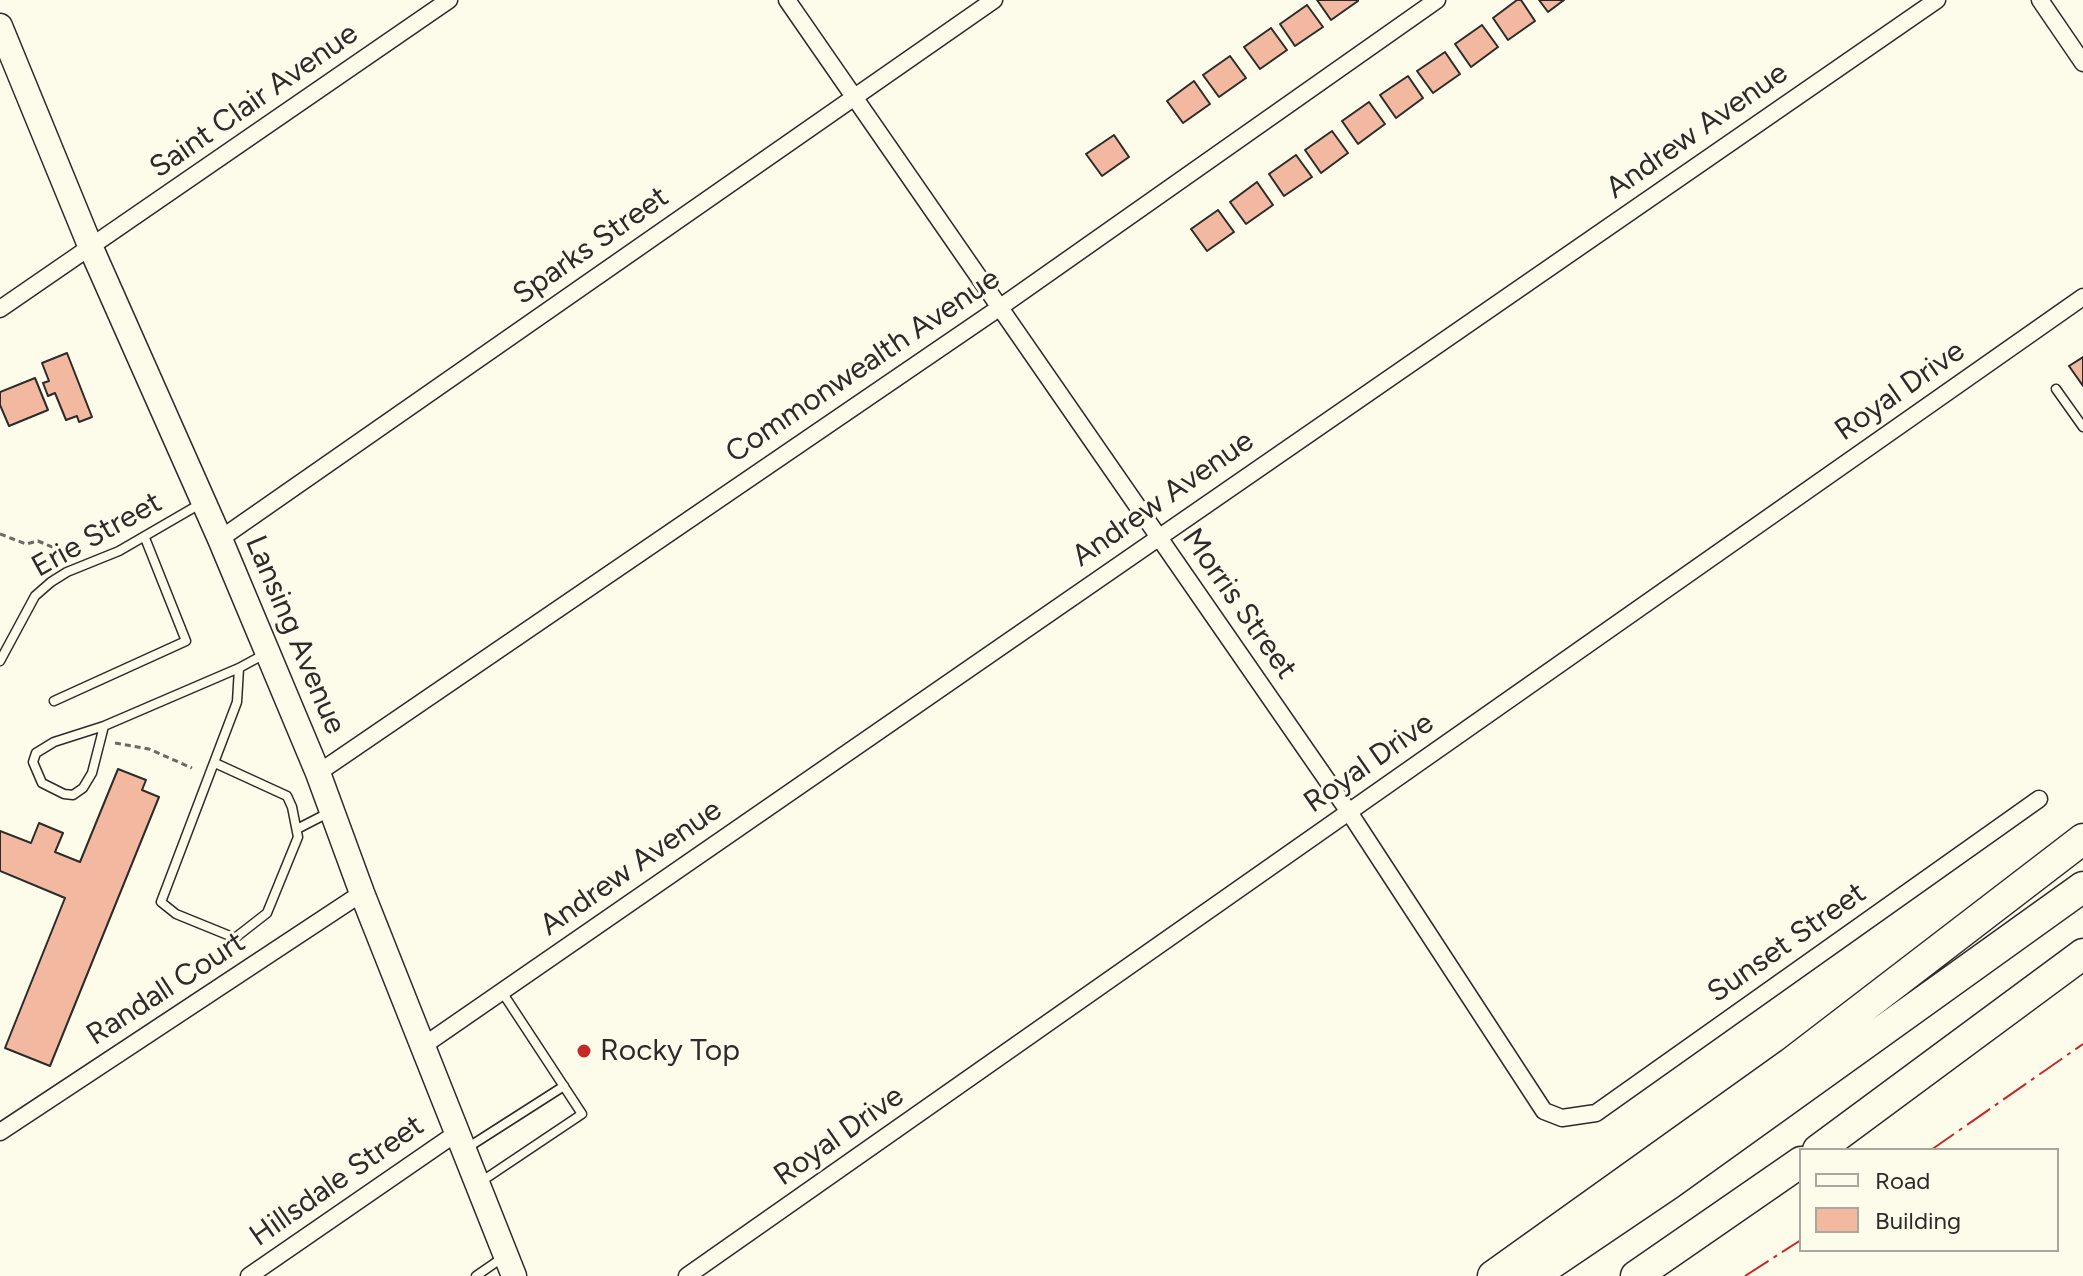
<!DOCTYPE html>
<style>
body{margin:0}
#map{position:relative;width:2083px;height:1276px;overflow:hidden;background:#fdfbea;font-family:Figtree,sans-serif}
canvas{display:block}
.legend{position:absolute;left:1799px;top:1148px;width:260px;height:104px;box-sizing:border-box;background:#fdfbea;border:2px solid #a9a89e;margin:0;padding:10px 14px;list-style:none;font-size:24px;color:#2b2b2b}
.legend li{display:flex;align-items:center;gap:16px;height:40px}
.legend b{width:40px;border:2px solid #a9a89e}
</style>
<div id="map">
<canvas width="2083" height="1276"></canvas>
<ul class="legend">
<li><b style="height:10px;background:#fdfbea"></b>Road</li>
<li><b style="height:22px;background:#f2b8a0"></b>Building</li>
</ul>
</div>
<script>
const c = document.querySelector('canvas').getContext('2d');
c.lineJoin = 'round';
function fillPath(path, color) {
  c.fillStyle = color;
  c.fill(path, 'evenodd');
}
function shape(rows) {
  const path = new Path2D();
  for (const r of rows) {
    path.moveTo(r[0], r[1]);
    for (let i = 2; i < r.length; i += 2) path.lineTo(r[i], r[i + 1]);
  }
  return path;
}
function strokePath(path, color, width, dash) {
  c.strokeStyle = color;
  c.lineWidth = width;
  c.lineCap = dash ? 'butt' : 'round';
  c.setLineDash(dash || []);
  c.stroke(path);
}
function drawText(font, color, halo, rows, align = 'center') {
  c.font = font + ' Figtree,sans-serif';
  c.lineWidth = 6;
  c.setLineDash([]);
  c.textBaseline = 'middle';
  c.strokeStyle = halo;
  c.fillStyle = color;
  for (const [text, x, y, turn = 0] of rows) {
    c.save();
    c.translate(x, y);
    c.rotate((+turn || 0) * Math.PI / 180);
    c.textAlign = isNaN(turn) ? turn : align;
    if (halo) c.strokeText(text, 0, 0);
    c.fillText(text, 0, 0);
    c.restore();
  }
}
const building = shape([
 [1317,0,1358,0,1358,1,1331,20,1317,0],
 [1517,0,1521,0,1535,21,1508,40,1493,18,1517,0],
 [1539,0,1564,0,1548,12,1539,0],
 [1307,5,1323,27,1295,46,1280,24,1307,5],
 [1482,25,1498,47,1471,67,1455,44,1482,25],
 [1271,28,1287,50,1260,69,1244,47,1271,28],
 [1445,52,1460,74,1433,93,1417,71,1445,52],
 [1230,56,1246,78,1219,97,1203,75,1230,56],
 [1408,76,1423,98,1396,118,1380,95,1408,76],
 [1194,81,1210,104,1183,123,1167,101,1194,81],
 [1369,102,1385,124,1358,144,1342,121,1369,102],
 [1332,131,1348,153,1321,173,1305,150,1332,131],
 [1114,135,1129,157,1102,176,1086,154,1114,135],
 [1296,155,1312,177,1284,196,1269,174,1296,155],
 [1257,182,1273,205,1246,224,1230,202,1257,182],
 [1218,210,1234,232,1207,251,1191,229,1218,210],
 [67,353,92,417,79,422,77,416,66,420,55,393,48,396,43,383,49,381,42,363,67,353],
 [2083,357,2083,386,2069,366,2083,357],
 [35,378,48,410,9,426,0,405,0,392,35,378],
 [118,769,146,780,142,790,159,797,50,1066,5,1048,65,898,0,871,0,831,31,843,39,823,63,833,55,852,80,862,118,769]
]);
const path = shape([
 [0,534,26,544,38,541,71,555],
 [115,743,149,749,192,768]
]);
const service = shape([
 [2056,389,2083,427],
 [0,661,35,596,51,582,67,572,119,551,200,504],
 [54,701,186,641,145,538],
 [104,726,92,773,83,788,73,795,64,794,42,783,33,762,36,753,54,742,104,726,239,668],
 [215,763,287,796,292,807,298,837,267,913,235,938,176,914,161,902,237,702,239,668,263,655],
 [297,829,328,813],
 [467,1148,564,1086],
 [479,1183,582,1114,502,992],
 [476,1276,502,1258]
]);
const minor = shape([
 [787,0,1349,812,1544,1111,1562,1118,1596,1113,2039,799],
 [2040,0,2083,63],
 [0,309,449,0],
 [220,539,994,0],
 [318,773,999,308,1437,0],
 [423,1046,1937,0],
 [0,1132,362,893],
 [249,1276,458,1132],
 [687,1276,2083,297]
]);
const secondary = shape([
 [0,26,91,248,220,539,318,773,362,893,514,1276]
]);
const motorway = shape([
 [1818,1150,2083,954],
 [1493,1276,1791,1063,2083,839],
 [1533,1276,1669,1184,2083,887],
 [1636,1276,1801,1162]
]);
const power = shape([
 [1931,1150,2083,1044],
 [1745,1276,1801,1240]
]);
const markers = [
 [584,1051,8,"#c62828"]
];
const streetNames = [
 ["Saint Clair Avenue",254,101,-35],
 ["Andrew Avenue",1697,131,-35],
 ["Sparks Street",591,246,-35],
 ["Commonwealth Avenue",863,366,-34],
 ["Royal Drive",1900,391,-35],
 ["Andrew Avenue",1163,499,-35],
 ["Erie Street",97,535,-29],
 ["Morris Street",1239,604,55],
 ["Lansing Avenue",295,635,67],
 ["Royal Drive",1369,763,-35],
 ["Andrew Avenue",631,868,-35],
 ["Sunset Street",1787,943,-35],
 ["Randall Court",166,989,-33],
 ["Royal Drive",839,1136,-35],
 ["Hillsdale Street",337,1181,-35]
];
const poiNames = [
 ["Rocky Top",600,1051]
];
fillPath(building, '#f2b8a0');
strokePath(building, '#2b2b2b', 2);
strokePath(service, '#2b2b2b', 11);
strokePath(minor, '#2b2b2b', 19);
strokePath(secondary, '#2b2b2b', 27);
strokePath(motorway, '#2b2b2b', 33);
strokePath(path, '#6a6964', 3, [6, 4]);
strokePath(service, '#fdfbea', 8);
strokePath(minor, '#fdfbea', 16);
strokePath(secondary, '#fdfbea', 24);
strokePath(motorway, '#fdfbea', 30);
strokePath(power, '#c62828', 2, [28, 6, 4, 6]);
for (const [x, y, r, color] of markers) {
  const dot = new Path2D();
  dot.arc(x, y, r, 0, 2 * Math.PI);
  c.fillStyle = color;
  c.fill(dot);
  strokePath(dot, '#fdfbea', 3);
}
drawText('30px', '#2b2b2b', '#fdfbea', streetNames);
drawText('30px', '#2b2b2b', '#fdfbea', poiNames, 'left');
</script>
